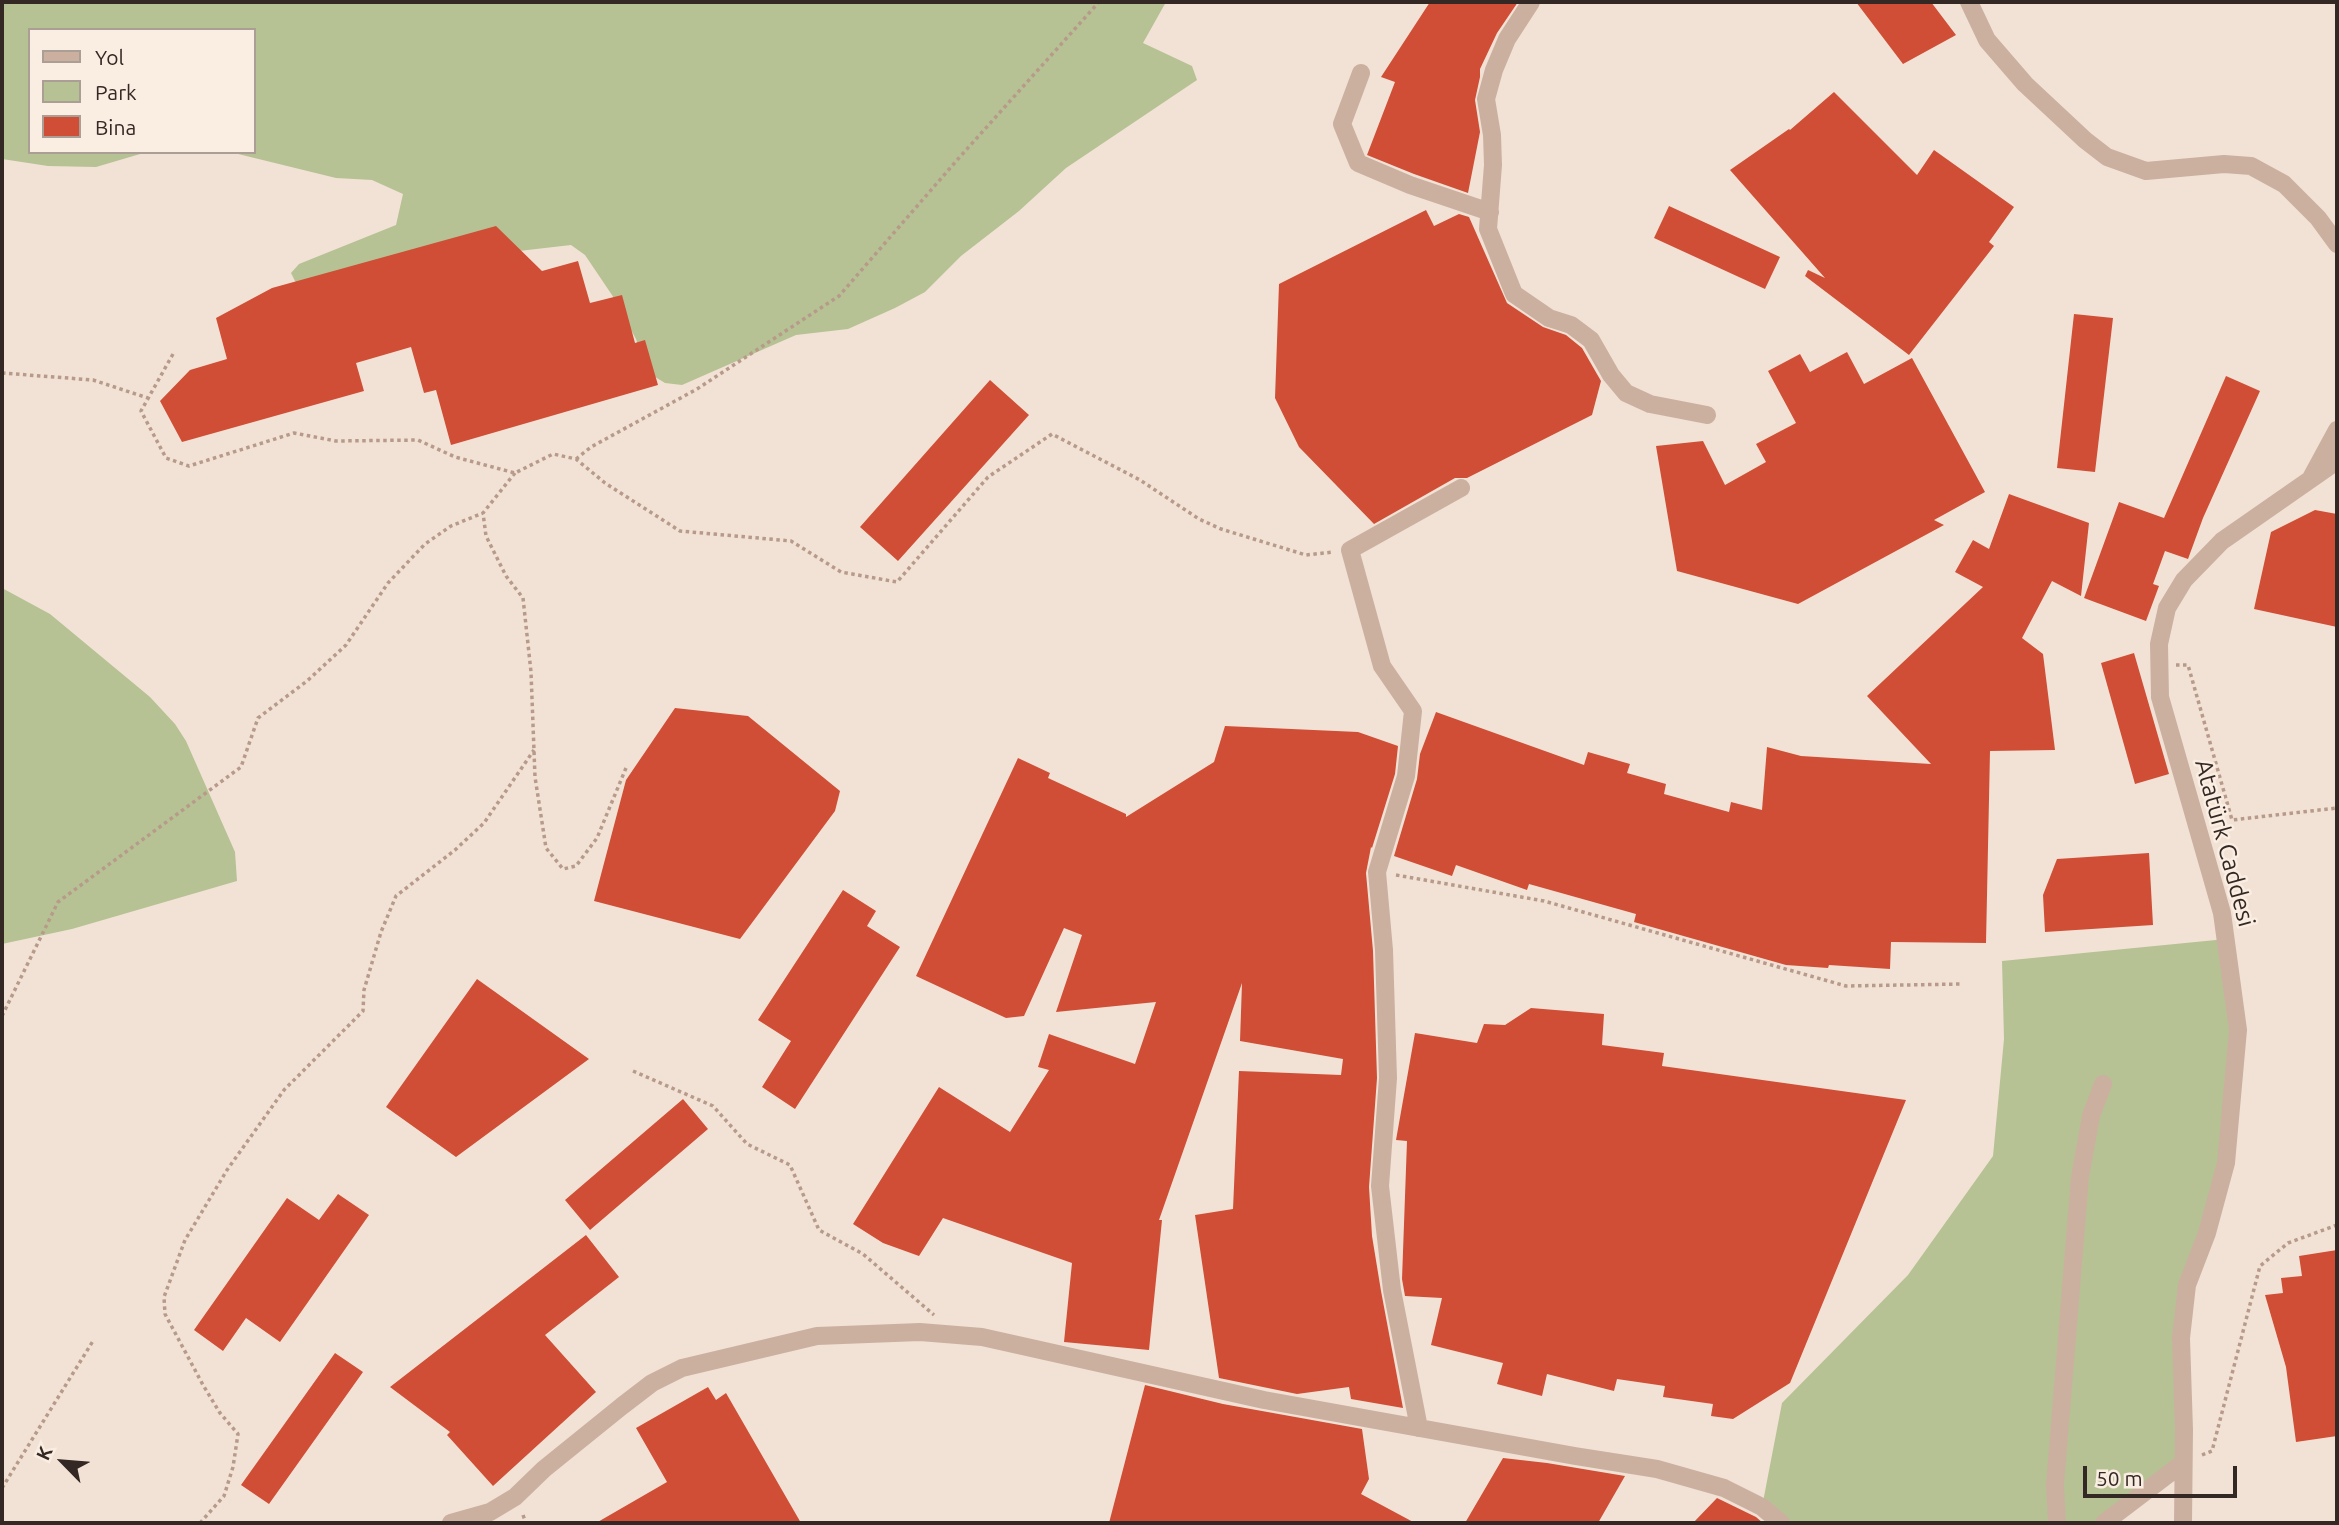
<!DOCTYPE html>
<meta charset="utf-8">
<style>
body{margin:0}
#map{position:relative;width:2339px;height:1525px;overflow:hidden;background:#f2e2d5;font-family:Ubuntu,sans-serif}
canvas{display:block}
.frame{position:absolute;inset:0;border:4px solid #342824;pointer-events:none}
.legend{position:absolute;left:28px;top:28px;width:228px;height:126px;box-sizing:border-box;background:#faede1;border:2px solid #ab9e95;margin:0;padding:9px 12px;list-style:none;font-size:21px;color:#342824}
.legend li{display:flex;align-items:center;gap:14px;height:35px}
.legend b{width:35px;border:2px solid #ab9e95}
.north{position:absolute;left:28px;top:1427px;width:70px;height:70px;-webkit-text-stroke:5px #faede1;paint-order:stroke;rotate:295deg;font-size:19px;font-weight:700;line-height:28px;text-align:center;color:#342824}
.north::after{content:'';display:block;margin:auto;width:24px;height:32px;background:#342824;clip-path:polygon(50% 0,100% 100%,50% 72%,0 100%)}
.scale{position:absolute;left:2083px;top:1466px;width:154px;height:32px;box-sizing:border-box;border:4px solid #342824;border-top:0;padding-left:9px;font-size:21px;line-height:24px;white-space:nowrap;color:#342824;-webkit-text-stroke:5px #faede1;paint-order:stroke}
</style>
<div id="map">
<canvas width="2339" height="1525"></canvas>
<div class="frame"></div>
<ul class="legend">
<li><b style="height:9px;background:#cbb0a0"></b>Yol</li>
<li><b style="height:19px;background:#b6c294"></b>Park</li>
<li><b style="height:19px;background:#d04e35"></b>Bina</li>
</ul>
<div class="north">K</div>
<div class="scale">50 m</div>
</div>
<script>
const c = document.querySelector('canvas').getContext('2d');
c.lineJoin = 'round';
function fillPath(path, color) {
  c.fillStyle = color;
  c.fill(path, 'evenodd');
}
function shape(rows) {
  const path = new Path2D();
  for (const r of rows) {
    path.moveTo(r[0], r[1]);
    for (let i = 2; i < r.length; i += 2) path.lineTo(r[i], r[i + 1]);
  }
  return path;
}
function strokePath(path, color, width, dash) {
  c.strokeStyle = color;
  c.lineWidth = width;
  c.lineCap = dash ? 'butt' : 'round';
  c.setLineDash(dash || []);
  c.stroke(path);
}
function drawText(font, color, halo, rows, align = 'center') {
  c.font = font + ' Ubuntu,sans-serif';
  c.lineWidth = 5;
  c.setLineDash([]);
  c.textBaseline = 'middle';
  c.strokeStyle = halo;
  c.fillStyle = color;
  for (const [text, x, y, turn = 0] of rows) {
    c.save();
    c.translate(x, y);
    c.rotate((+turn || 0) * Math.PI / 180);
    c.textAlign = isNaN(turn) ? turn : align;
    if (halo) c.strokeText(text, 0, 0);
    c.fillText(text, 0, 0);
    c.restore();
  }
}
const green = shape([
 [2,2,1166,2,1143,43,1192,66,1197,80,1066,168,1019,211,961,256,925,292,895,308,848,329,796,335,682,385,665,383,647,372,636,339,612,295,585,255,571,245,519,251,303,288,295,281,291,273,299,264,396,225,403,194,372,180,336,178,230,152,254,152,254,30,30,30,30,152,147,152,96,167,48,166,2,159],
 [2,588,50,614,150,697,175,724,186,741,235,852,237,881,72,929,2,944],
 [2226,939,2238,1030,2232,1110,2187,1285,2182,1462,2104,1523,1781,1523,1762,1507,1782,1403,1908,1275,1993,1156,2004,1039,2002,961]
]);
const building = shape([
 [1430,2,1518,2,1497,33,1480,69,1480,77,1475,100,1480,132,1468,193,1414,174,1367,155,1395,82,1381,77],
 [1856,2,1931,2,1956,35,1903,64],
 [1834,92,1917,175,1934,150,2014,207,1989,242,1994,246,1909,355,1805,276,1808,270,1825,278,1730,170,1789,129,1790,130],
 [1669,206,1780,257,1765,289,1654,238],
 [1426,210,1434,226,1459,214,1469,217,1507,303,1543,327,1566,335,1582,348,1601,381,1592,415,1467,478,1455,478,1374,524,1299,447,1275,398,1279,284],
 [496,226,542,271,578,261,590,303,622,295,635,343,645,340,658,385,451,445,436,390,424,393,411,347,356,363,364,391,182,442,160,401,190,370,227,359,216,318,272,288],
 [2074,314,2113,318,2095,472,2057,468],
 [1847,352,1864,384,1912,358,1985,492,1934,520,1944,525,1798,604,1677,571,1656,446,1703,441,1725,485,1766,462,1756,444,1796,423,1768,371,1800,354,1810,372],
 [2226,376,2260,391,2203,518,2188,559,2165,551,2153,584,2159,586,2146,621,2084,598,2119,502,2164,518],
 [990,380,1029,415,898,561,860,527],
 [2009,494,2089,523,2081,596,2052,581,2022,638,2043,654,2055,750,1990,751,1986,943,1891,942,1890,969,1829,965,1828,968,1786,965,1634,922,1636,914,1529,884,1527,890,1456,865,1452,876,1394,856,1417,779,1420,754,1436,712,1584,765,1588,752,1630,764,1627,773,1666,784,1664,794,1729,812,1731,802,1762,810,1767,747,1801,756,1931,764,1867,696,1983,587,1955,572,1973,540,1989,549],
 [2315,510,2337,514,2337,627,2254,609,2271,532],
 [2134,653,2169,774,2135,784,2101,663],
 [675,708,748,716,840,791,835,811,740,939,594,901,626,780],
 [1225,726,1358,732,1398,746,1395,774,1372,848,1371,847,1366,873,1373,951,1377,1078,1369,1187,1372,1236,1381,1291,1403,1408,1351,1399,1349,1387,1297,1394,1219,1378,1195,1215,1233,1209,1239,1071,1341,1075,1343,1059,1240,1041,1242,983,1159,1220,1162,1220,1149,1350,1064,1342,1072,1263,943,1218,919,1256,883,1243,853,1224,939,1087,1010,1132,1049,1070,1038,1067,1049,1034,1135,1064,1156,1002,1056,1012,1082,935,1064,928,1024,1016,1006,1018,916,976,1018,758,1050,773,1048,778,1126,814,1126,817,1214,762],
 [2149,853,2153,925,2045,932,2043,895,2057,859],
 [843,890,876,911,867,926,900,947,795,1109,762,1087,791,1041,758,1020],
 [477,979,589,1059,456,1157,386,1107],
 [1531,1008,1604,1014,1602,1045,1664,1053,1662,1066,1906,1100,1790,1383,1733,1419,1711,1416,1713,1404,1663,1397,1665,1386,1617,1379,1614,1391,1547,1374,1542,1396,1497,1384,1503,1363,1431,1345,1442,1298,1405,1296,1402,1279,1407,1141,1396,1140,1415,1033,1477,1043,1484,1024,1505,1025],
 [683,1099,708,1129,590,1230,565,1200],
 [338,1194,369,1215,280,1342,246,1318,223,1351,194,1330,287,1198,319,1220],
 [586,1235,619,1277,545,1335,596,1392,493,1486,447,1435,450,1432,390,1387],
 [2337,1250,2337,1436,2296,1442,2286,1367,2265,1295,2283,1293,2281,1278,2302,1276,2299,1256],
 [335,1353,363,1372,269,1504,241,1485],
 [1145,1385,1223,1404,1362,1429,1369,1479,1361,1494,1415,1523,1109,1523],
 [708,1387,716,1400,726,1393,801,1523,596,1523,667,1482,636,1428],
 [1503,1458,1547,1463,1625,1476,1598,1523,1465,1523],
 [1717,1498,1756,1517,1763,1523,1693,1523]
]);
const path = shape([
 [173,354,141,411,166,458,189,466,294,433,336,441,418,440,455,457,515,473,553,454,576,459,605,483,680,531,791,541,841,572,897,582,988,477,1052,434,1140,480,1199,519,1221,529,1306,555,1333,552],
 [2,373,93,380,148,398],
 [576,459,591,447,697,389,839,296,958,159,1099,2],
 [515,473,483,513,486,536,506,576,523,598,531,672,535,777,546,848,563,869,576,866,597,838,626,768],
 [2176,665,2188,665,2232,820,2337,808],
 [1396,875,1544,901,1846,986,1961,984],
 [2,1016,58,902,241,767,258,718,307,681,346,645,388,583,425,544,451,526,483,513],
 [633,1071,713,1106,747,1144,790,1165,819,1230,863,1254,934,1315],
 [2202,1455,2212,1451,2260,1266,2288,1243,2337,1225],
 [2,1488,93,1341],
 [523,1515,526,1523],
 [200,1523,224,1496,233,1467,238,1434,220,1413,203,1385,165,1314,164,1297,185,1240,227,1170,284,1090,363,1011,364,990,381,932,396,896,455,850,484,823,534,750]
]);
const minor = shape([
 [1531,2,1507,39,1494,70,1486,99,1492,135,1493,165,1488,229,1514,294,1549,318,1571,325,1591,340,1611,375,1626,393,1650,404,1707,415],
 [1969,2,1987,40,2025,84,2085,140,2107,157,2146,171,2224,164,2251,166,2284,184,2318,218,2337,244],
 [1361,73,1342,124,1358,163,1410,185,1490,212],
 [2311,478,2337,430],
 [1419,1428,1392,1290,1380,1186,1388,1078,1384,950,1377,872,1406,776,1413,711,1382,666,1350,550,1461,488],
 [451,1523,490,1512,515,1497,544,1469,622,1406,652,1383,682,1368,817,1336,920,1332,982,1337,1264,1400,1575,1456,1657,1469,1724,1488,1762,1507,1781,1523],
 [2057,1523,2055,1485,2080,1177,2091,1116,2103,1084],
 [2104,1523,2183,1463],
 [2183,1523,2184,1430,2181,1338,2187,1285,2207,1233,2226,1163,2238,1030,2222,913,2160,697,2159,644,2167,608,2184,580,2222,541,2337,461]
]);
const streetNames = [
 ["Atatürk Caddesi",2225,843,75]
];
fillPath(green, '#b6c294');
fillPath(building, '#d04e35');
strokePath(path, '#b79a8a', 3.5, [3.5, 3.5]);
strokePath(minor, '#cbb0a0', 18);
drawText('24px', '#342824', '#faede1', streetNames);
</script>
